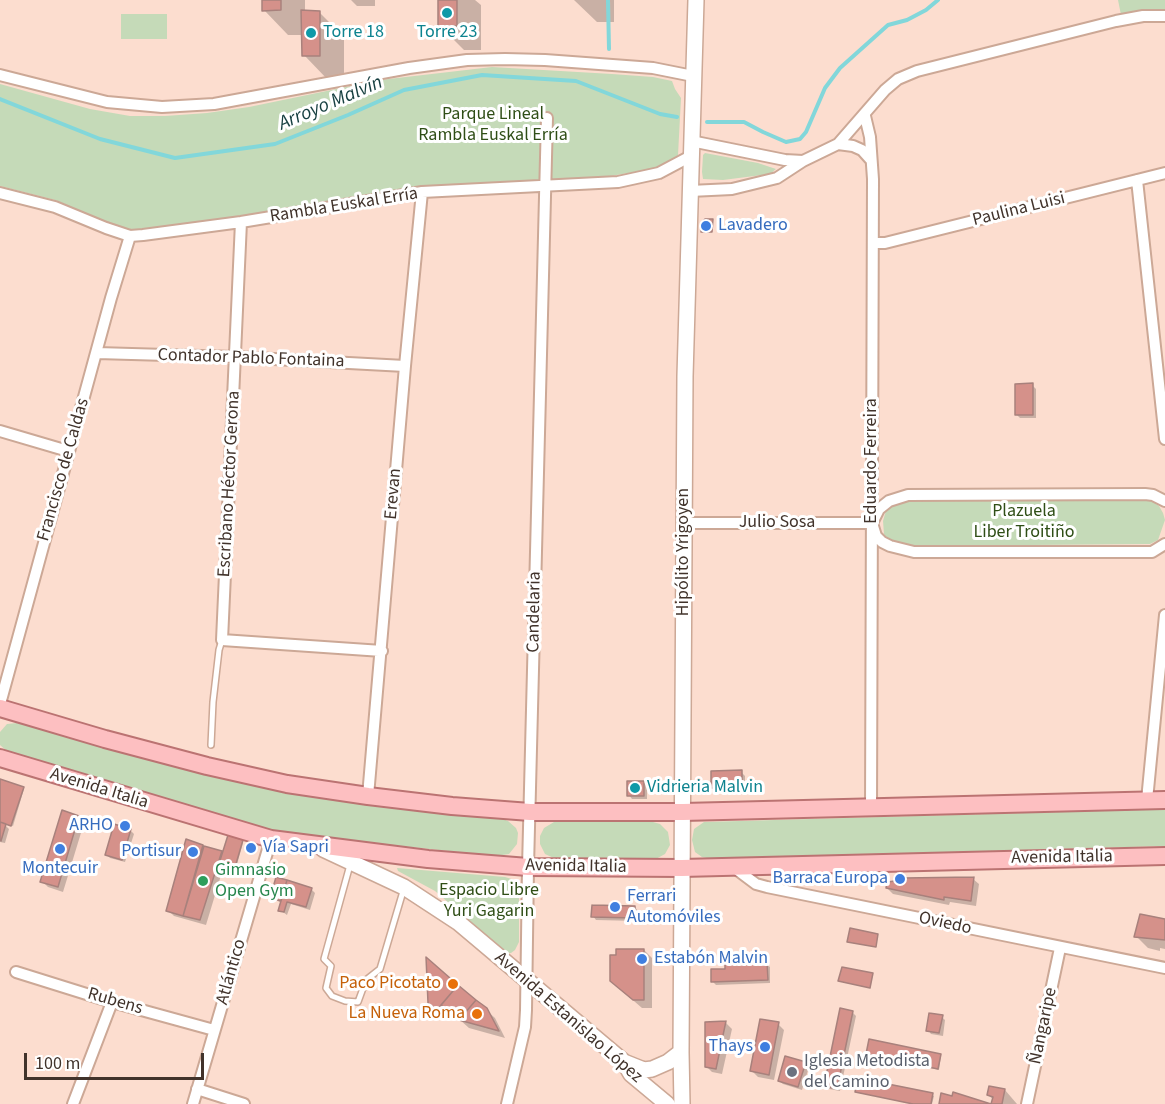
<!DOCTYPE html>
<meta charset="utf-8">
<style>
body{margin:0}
#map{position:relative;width:1165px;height:1104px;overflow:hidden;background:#fcddcf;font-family:"Source Sans 3",sans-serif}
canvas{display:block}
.scale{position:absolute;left:24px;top:1053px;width:180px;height:27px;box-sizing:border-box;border:3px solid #41332b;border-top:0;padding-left:8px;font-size:18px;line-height:21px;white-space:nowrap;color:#41332b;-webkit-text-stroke:4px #fff;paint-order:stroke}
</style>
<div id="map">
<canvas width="1165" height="1104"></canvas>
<div class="scale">100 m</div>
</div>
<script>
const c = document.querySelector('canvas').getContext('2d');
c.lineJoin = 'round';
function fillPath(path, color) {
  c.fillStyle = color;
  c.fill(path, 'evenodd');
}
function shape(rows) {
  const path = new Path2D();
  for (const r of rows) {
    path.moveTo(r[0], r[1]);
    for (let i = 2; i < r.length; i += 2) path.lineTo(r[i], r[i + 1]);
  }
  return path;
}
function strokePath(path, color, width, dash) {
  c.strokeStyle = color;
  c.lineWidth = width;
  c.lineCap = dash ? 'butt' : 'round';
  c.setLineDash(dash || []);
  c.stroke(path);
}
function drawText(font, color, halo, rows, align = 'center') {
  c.font = font + ' "Source Sans 3",sans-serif';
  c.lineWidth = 6;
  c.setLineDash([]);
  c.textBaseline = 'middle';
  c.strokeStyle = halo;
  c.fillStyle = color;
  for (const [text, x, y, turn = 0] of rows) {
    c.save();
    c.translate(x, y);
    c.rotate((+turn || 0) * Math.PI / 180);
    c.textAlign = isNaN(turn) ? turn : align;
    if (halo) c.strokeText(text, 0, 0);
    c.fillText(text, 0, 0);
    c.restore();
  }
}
const green = shape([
 [1118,0,1165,0,1165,11,1121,15],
 [121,14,167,14,167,39,121,39],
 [492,67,612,74,653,77,672,81,675,89,681,98,678,155,667,163,652,169,599,178,432,186,383,192,258,214,141,230,121,228,55,200,0,186,0,84,90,109,130,116,165,116,207,113,249,107,380,80],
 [705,153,758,163,776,169,770,174,723,180,703,179,702,172,703,155],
 [1136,499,1152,501,1159,506,1163,513,1165,520,1158,540,1150,544,909,546,888,542,884,534,883,521,887,507,896,500],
 [17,723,201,774,314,797,372,806,503,819,508,821,516,828,518,833,517,844,509,854,496,856,325,838,273,831,245,824,8,752,0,745,0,732,7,724],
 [1165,809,1165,846,712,859,702,857,695,852,692,840,694,829,704,822],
 [554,822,653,822,660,824,668,832,670,845,665,854,654,860,556,859,545,854,540,844,540,836,544,828],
 [397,868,505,877,515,880,519,888,519,942,515,950,511,953,507,953,435,891,398,871]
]);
const shadow = shape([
 [264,0,305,0,305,12,319,12,344,37,344,80,328,80,304,55,303,35,288,35,264,10],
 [351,0,375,0,375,6,357,6],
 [439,0,475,0,481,5,481,50,464,50,439,25],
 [574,0,614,0,614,22,597,22],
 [1032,385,1036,389,1036,418,1020,418,1017,415],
 [741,772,745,776,745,791,716,791,713,788],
 [0,781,24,789,13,826,3,823,9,829,5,843,0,842],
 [643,782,647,786,647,799,632,799,629,795],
 [78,817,84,823,63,892,48,887,42,881],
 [130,830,134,834,125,862,110,858,106,854],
 [242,841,243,843,234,875,222,872,206,925,174,916,168,910,202,846,224,855],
 [973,879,979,884,976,906,950,902,949,905,893,894,887,888],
 [311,889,315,893,310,910,291,904,287,915,280,910,282,903,272,898],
 [635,907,638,911,638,921,596,920,593,916],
 [1165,920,1165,949,1160,948,1160,951,1148,948,1136,936],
 [644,950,652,958,652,1008,642,1008,620,989],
 [766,964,770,967,770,983,716,985,712,981],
 [430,1002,486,1010,495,1018,505,1038,469,1028,450,1011,445,1016],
 [852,1012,856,1016,840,1091,829,1089,826,1085],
 [942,1017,945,1020,943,1036,931,1034,928,1030],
 [726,1023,732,1029,722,1074,712,1072,706,1066,706,1024],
 [778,1024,784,1030,774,1080,758,1077,752,1071],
 [867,1053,940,1055,941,1056,939,1070],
 [805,1063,809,1067,802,1090,783,1084,779,1081],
 [990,1087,1005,1090,1017,1104,993,1104,994,1100,988,1095],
 [856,1092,932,1095,934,1096,932,1104,912,1104]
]);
const stream = shape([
 [608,0,609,49],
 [0,99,100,139,175,158,275,144,348,115,404,90,482,75,576,81,660,114,677,117],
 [707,122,744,122,763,132,786,142,800,139,806,132,825,88,840,68,888,25,907,20,926,10,938,0]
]);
const building = shape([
 [262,0,281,0,281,10,262,11,262,0],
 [438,0,457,0,457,26,438,26,438,0],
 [301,10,320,11,320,56,302,56,301,10],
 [705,219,713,219,712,232,701,232,702,222,705,219],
 [1033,383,1033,415,1015,415,1015,384,1033,383],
 [742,770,742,788,711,788,711,771,742,770],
 [0,779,24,787,11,826,0,822,0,779],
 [627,781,644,781,644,796,627,796,627,781],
 [62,810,79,816,58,887,40,882,62,810],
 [0,822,6,824,1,841,0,840,0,822],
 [114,824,131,829,122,860,105,855,114,824],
 [228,835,243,840,233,874,217,870,228,835],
 [186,839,203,845,183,916,166,911,186,839],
 [204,846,222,851,200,920,183,916,204,846],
 [276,877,287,880,281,901,270,898,276,877],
 [974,877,971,901,944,897,944,900,886,888,887,882,903,880,903,878,974,877],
 [287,880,312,888,306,907,287,902,284,912,278,911,287,880],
 [592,905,635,906,635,918,591,917,592,905],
 [1140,914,1165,919,1165,940,1134,937,1140,914],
 [850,928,878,934,876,947,847,942,850,928],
 [616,949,644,949,644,1000,633,1000,610,981,610,955,616,955,616,949],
 [426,957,458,985,437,1010,428,1003,426,957],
 [767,962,768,980,711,982,711,969,725,969,725,963,767,962],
 [842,967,873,973,870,988,838,981,842,967],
 [458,985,476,1000,459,1020,441,1005,458,985],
 [476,1000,487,1008,499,1031,459,1020,476,1000],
 [840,1008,853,1011,837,1089,824,1086,840,1008],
 [929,1013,943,1015,939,1033,926,1031,929,1013],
 [760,1019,779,1022,769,1075,750,1071,760,1019],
 [726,1021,716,1069,705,1067,705,1022,726,1021],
 [869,1039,941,1054,938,1069,866,1054,869,1039],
 [785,1056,806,1062,798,1087,778,1081,785,1056],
 [858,1078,933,1093,931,1104,913,1104,855,1092,858,1078],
 [989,1086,1005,1089,1002,1104,939,1104,941,1093,952,1096,953,1092,991,1104,993,1097,987,1095,989,1086]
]);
const lane = shape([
 [211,745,213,702,219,650,222,640],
 [350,865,324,959,331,966,326,988,332,996,345,1001,358,1002,366,980,380,969,404,888]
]);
const street = shape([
 [0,75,107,102,162,107,214,104,409,68,467,60,505,59,545,60,653,68,693,76],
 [865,116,870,137,873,179,871,808],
 [691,141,785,160,803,161,838,144,885,90,898,79,917,71,1116,21,1143,16,1165,16],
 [838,144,853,146,862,150,871,160],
 [1137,180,1165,439],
 [690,191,732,189,777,178,803,161],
 [0,193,55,207,106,228,130,236,143,235,241,222,422,192,618,182,659,173,691,156],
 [241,222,222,640,382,651],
 [873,243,885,243,1165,173],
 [97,353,236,357,405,366],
 [0,431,68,451],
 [1165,501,1153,495,1145,494,908,495,889,501,879,509,872,523,876,536,882,542,890,546,914,552,1152,552,1165,544],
 [683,523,872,523],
 [0,704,111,298,130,236],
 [368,796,405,366,422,192],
 [1147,800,1165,615],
 [732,866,756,884,767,887,1165,968],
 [16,972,112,1002,214,1030],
 [197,1089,244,1104],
 [73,1104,112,1002],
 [193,1104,271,839],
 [507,1104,525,1027,526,1010,528,867,547,118],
 [1027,1104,1060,948]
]);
const secondary = shape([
 [323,849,404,887,459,923,624,1062,631,1074,667,1104],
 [624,1062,644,1070,652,1069,668,1062,681,1052],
 [682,1104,681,1052,685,376,696,0]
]);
const primary = shape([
 [0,708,105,739,207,766,287,784,368,796,452,806,530,812,683,812,1165,800],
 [0,758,271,839,428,859,528,867,682,868,1165,856]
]);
const markers = [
 [447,13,6,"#0f9aa8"],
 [311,33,6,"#0f9aa8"],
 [706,226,6,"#3f7fe0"],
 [635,788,6,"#0f9aa8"],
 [125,826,6,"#3f7fe0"],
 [251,848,6,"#3f7fe0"],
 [60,849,6,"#3f7fe0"],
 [193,852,6,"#3f7fe0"],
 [900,879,6,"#3f7fe0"],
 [203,881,6,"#2e9e5b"],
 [615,907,6,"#3f7fe0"],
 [642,959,6,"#3f7fe0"],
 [453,984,6,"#e8710a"],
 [477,1014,6,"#e8710a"],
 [765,1047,6,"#3f7fe0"],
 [792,1072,6,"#6b7280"]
];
const cultureNames = [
 ["Torre 18",323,33],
 ["Torre 23",447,33,"center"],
 ["Vidrieria Malvin",647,788]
];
const parkNames = [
 ["Parque Lineal",493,115],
 ["Rambla Euskal Erría",493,136],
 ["Plazuela",1024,512],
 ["Liber Troitiño",1024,533],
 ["Espacio Libre",489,891],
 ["Yuri Gagarin",489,912]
];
const streetNames = [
 ["Rambla Euskal Erría",344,206,-9],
 ["Paulina Luisi",1019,210,-14],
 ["Contador Pablo Fontaina",251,359,2],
 ["Eduardo Ferreira",872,461,-90],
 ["Francisco de Caldas",64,470,-74],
 ["Escribano Héctor Gerona",230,484,-87],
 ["Erevan",394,494,-85],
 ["Julio Sosa",777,523],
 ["Hipólito Yrigoyen",684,552,-90],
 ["Candelaria",535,612,-89],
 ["Avenida Italia",99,789,17],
 ["Avenida Italia",1062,858,-1],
 ["Avenida Italia",576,867,1],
 ["Oviedo",945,924,12],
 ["Atlántico",232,972,-74],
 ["Rubens",115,1002,16],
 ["Avenida Estanislao López",568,1018,41],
 ["Ñangaripe",1044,1026,-78]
];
const shopNames = [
 ["Lavadero",718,226],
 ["ARHO",113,826,"right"],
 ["Vía Sapri",263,848],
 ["Portisur",181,852,"right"],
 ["Montecuir",60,869,"center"],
 ["Barraca Europa",888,879,"right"],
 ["Ferrari",627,897],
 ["Automóviles",627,918],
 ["Estabón Malvin",654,959],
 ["Thays",753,1047,"right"]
];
const leisureNames = [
 ["Gimnasio",215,871],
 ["Open Gym",215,892]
];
const foodNames = [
 ["Paco Picotato",441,984],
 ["La Nueva Roma",465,1014]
];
const worshipNames = [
 ["Iglesia Metodista",804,1062],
 ["del Camino",804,1083]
];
const waterNames = [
 ["Arroyo Malvín",331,104,-23]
];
fillPath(green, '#c5dab8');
fillPath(shadow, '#0003');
strokePath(stream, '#82d7da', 4);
fillPath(building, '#d5918a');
strokePath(building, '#a8817c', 1.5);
strokePath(lane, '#cca896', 8);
strokePath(street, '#cca896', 14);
strokePath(secondary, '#cca896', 18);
strokePath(primary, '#bb7372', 20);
strokePath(lane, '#fff', 5);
strokePath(street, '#fff', 10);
strokePath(secondary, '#fff', 15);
strokePath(primary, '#fdbfc1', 16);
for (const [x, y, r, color] of markers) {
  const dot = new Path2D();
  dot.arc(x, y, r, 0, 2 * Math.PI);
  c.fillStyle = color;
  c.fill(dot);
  strokePath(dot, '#fff', 2);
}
drawText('18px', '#0d838f', '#fff', cultureNames, 'left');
drawText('18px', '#2f4e16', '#fff', parkNames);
drawText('18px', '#41332b', '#fff', streetNames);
drawText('18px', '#366cbe', '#fff', shopNames, 'left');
drawText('18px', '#27864d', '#fff', leisureNames, 'left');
drawText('18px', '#c56008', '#fff', foodNames, 'right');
drawText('18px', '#5b616d', '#fff', worshipNames, 'left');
drawText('italic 20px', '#163f40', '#fff', waterNames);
</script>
